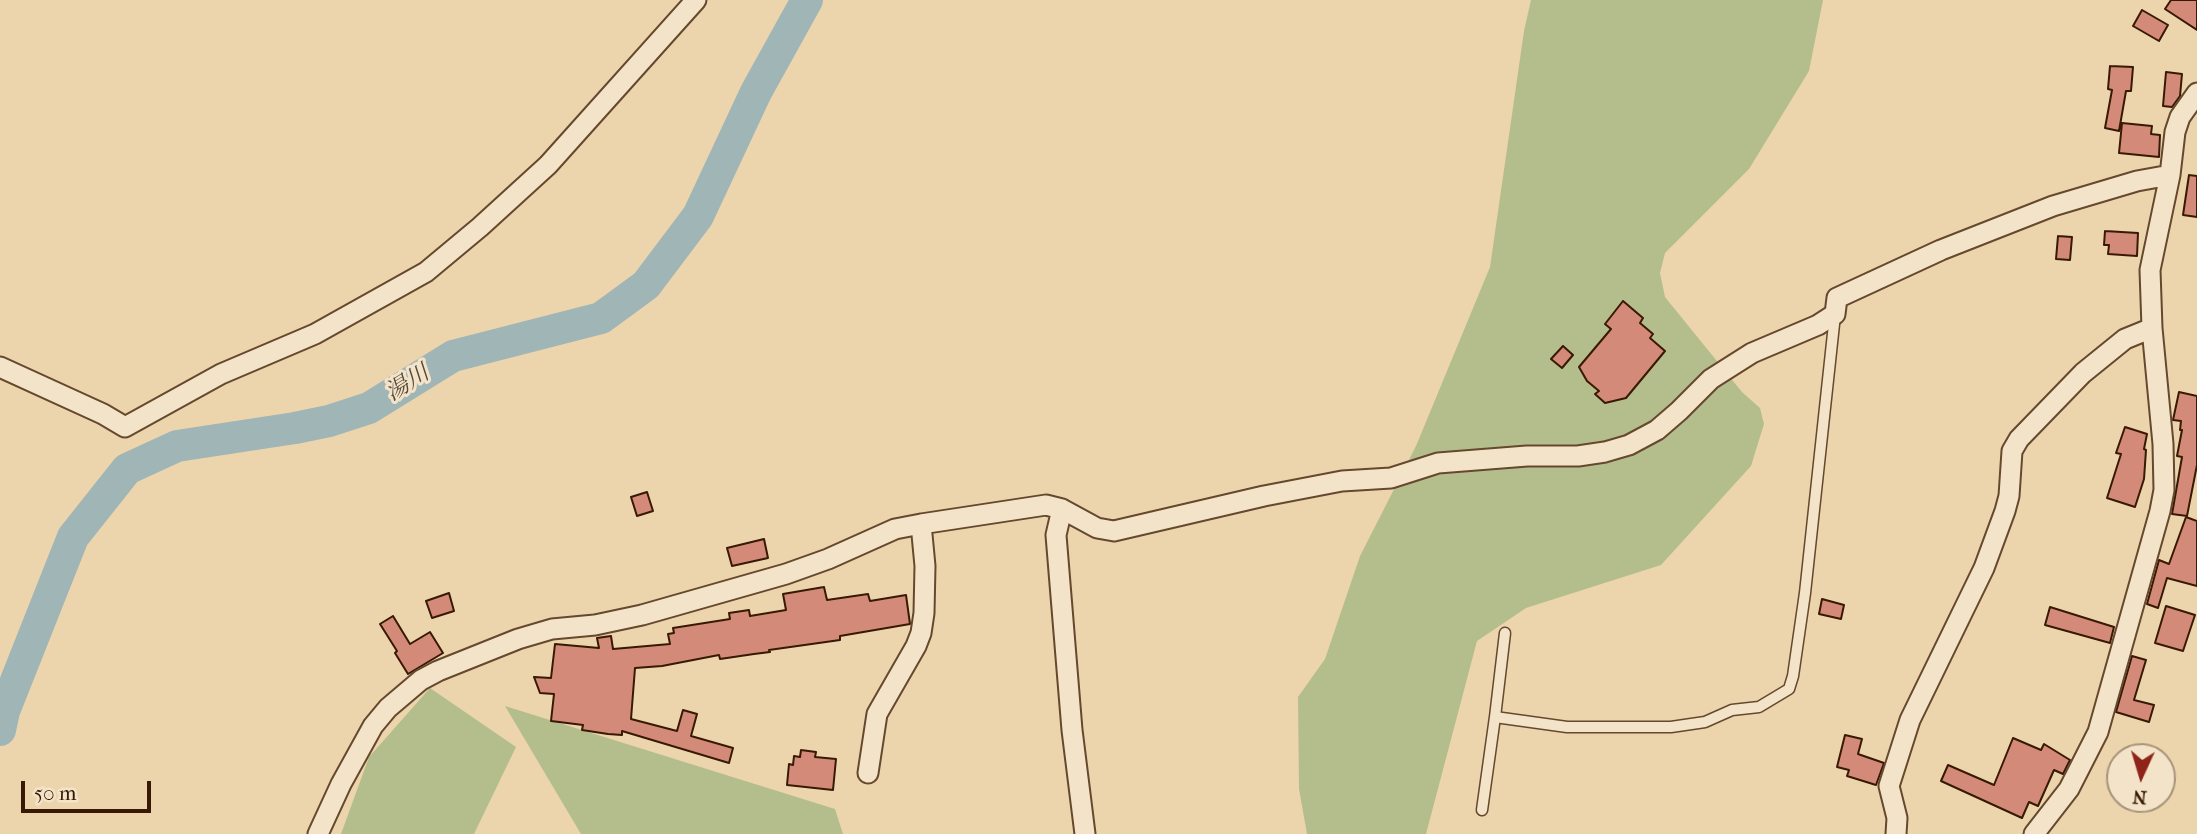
<!DOCTYPE html>
<meta charset="utf-8">
<style>
body{margin:0}
#map{position:relative;width:2197px;height:834px;overflow:hidden;background:#ecd5ac;font-family:"IM FELL French Canon",serif}
canvas{display:block}
.north{position:absolute;left:2106px;top:743px;width:70px;height:70px;box-sizing:border-box;background:#f3e4c9;border:2px solid #a8937a;border-radius:50%;rotate:184deg;font-size:19px;font-weight:700;line-height:28px;text-align:center;color:#381903}
.north::after{content:'';display:block;margin:auto;width:24px;height:32px;background:#8f2418;clip-path:polygon(50% 0,100% 100%,50% 72%,0 100%)}
.scale{position:absolute;left:21px;top:781px;width:130px;height:32px;box-sizing:border-box;border:4px solid #381903;border-top:0;padding-left:9px;font-size:21px;line-height:24px;white-space:nowrap;color:#381903;-webkit-text-stroke:5px #f3e4c9;paint-order:stroke}
</style>
<div id="map">
<canvas width="2197" height="834"></canvas>
<div class="north">N</div>
<div class="scale">50 m</div>
</div>
<script>
const c = document.querySelector('canvas').getContext('2d');
c.lineJoin = 'round';
function fillPath(path, color) {
  c.fillStyle = color;
  c.fill(path, 'evenodd');
}
function shape(rows) {
  const path = new Path2D();
  for (const r of rows) {
    path.moveTo(r[0], r[1]);
    for (let i = 2; i < r.length; i += 2) path.lineTo(r[i], r[i + 1]);
  }
  return path;
}
function strokePath(path, color, width, dash) {
  c.strokeStyle = color;
  c.lineWidth = width;
  c.lineCap = dash ? 'butt' : 'round';
  c.setLineDash(dash || []);
  c.stroke(path);
}
function drawText(font, color, halo, rows, align = 'center') {
  c.font = font + ' "IM FELL French Canon","Noto Serif JP",serif';
  c.lineWidth = 6;
  c.setLineDash([]);
  c.textBaseline = 'middle';
  c.strokeStyle = halo;
  c.fillStyle = color;
  for (const [text, x, y, turn = 0] of rows) {
    c.save();
    c.translate(x, y);
    c.rotate((+turn || 0) * Math.PI / 180);
    c.textAlign = isNaN(turn) ? turn : align;
    if (halo) c.strokeText(text, 0, 0);
    c.fillText(text, 0, 0);
    c.restore();
  }
}
const green = shape([
 [1531,0,1823,0,1809,71,1749,169,1665,253,1660,273,1665,297,1742,392,1760,408,1764,424,1751,466,1661,565,1526,608,1477,641,1426,834,1307,834,1299,789,1298,697,1325,659,1360,556,1416,446,1490,267,1524,31],
 [430,688,516,747,474,834,341,834,369,757],
 [505,706,835,809,843,834,581,834]
]);
const river = shape([
 [0,730,4,711,73,537,127,469,177,446,295,428,329,421,369,408,453,356,601,318,646,285,698,216,756,92,807,0]
]);
const building = shape([
 [2171,0,2197,0,2197,30,2165,9,2171,0],
 [2142,10,2168,25,2159,41,2133,26,2142,10],
 [2110,66,2133,67,2131,91,2126,91,2119,131,2105,128,2112,90,2108,89,2110,66],
 [2166,72,2182,74,2180,96,2172,107,2163,106,2166,72],
 [2122,123,2152,126,2151,134,2160,135,2159,157,2119,153,2122,123],
 [2189,175,2197,176,2197,217,2183,215,2189,175],
 [2105,231,2138,233,2137,256,2108,254,2109,245,2104,245,2105,231],
 [2058,236,2072,237,2070,260,2056,259,2058,236],
 [1623,301,1643,318,1640,323,1653,334,1650,338,1665,351,1626,398,1605,403,1595,394,1599,391,1587,381,1579,367,1611,329,1605,324,1623,301],
 [1563,346,1573,355,1562,368,1551,359,1563,346],
 [2179,392,2197,396,2197,465,2187,516,2172,514,2182,457,2177,456,2182,430,2180,430,2181,421,2173,420,2179,392],
 [2125,427,2147,434,2144,449,2146,450,2144,479,2135,507,2107,498,2121,454,2116,453,2125,427],
 [647,492,653,511,637,516,631,497,647,492],
 [2186,517,2197,521,2197,586,2167,578,2158,608,2147,604,2159,560,2169,564,2186,517],
 [764,539,768,558,732,566,727,548,764,539],
 [824,587,827,600,868,594,870,601,906,595,910,624,840,636,840,640,769,650,770,652,754,654,720,659,719,655,662,666,635,668,631,719,677,731,683,710,697,714,691,736,733,748,729,763,622,731,622,735,608,734,582,730,583,725,551,721,554,694,540,693,534,677,551,678,555,644,599,648,597,638,611,636,613,649,670,644,668,634,674,633,673,628,730,619,729,613,749,610,750,616,786,610,783,594,824,587],
 [449,593,454,611,432,618,426,601,449,593],
 [1822,599,1844,605,1841,619,1819,614,1822,599],
 [2166,606,2195,615,2183,651,2155,643,2166,606],
 [2050,607,2114,627,2110,643,2045,625,2050,607],
 [393,616,410,644,430,632,443,653,408,674,395,653,397,651,380,624,393,616],
 [2132,656,2146,660,2134,700,2154,705,2149,722,2116,712,2132,656],
 [1845,735,1862,739,1858,754,1884,763,1876,785,1847,776,1849,770,1837,767,1845,735],
 [2013,738,2041,750,2044,744,2070,760,2063,774,2054,770,2038,806,2029,802,2022,818,1941,781,1948,765,1994,785,2013,738],
 [801,750,816,752,815,757,836,759,833,790,787,785,789,764,793,765,794,756,800,757,801,750]
]);
const service = shape([
 [1495,717,1505,633],
 [1482,810,1495,717,1567,727,1671,727,1705,722,1732,710,1759,707,1789,689,1793,676,1805,593,1835,315]
]);
const minor = shape([
 [0,367,103,414,125,427,221,374,315,334,426,272,480,227,548,165,696,0],
 [1062,509,1056,535,1072,730,1085,834],
 [868,773,877,714,916,646,921,633,924,613,925,566,921,524],
 [318,834,341,784,373,726,388,708,421,680,438,671,518,639,552,629,595,625,642,615,786,574,828,559,895,529,921,524,1046,505,1062,509,1097,528,1114,531,1264,496,1342,481,1391,478,1438,463,1527,456,1578,456,1605,452,1629,445,1657,430,1679,411,1711,379,1752,353,1818,325,1835,314,1837,298,1941,250,2053,206,2137,181,2170,175],
 [1896,834,1897,818,1889,786,1910,720,1984,568,2005,511,2009,496,2012,451,2019,439,2083,373,2125,339,2152,328],
 [2034,834,2069,789,2098,732,2160,511,2164,490,2163,444,2152,328,2150,270,2170,175,2175,132,2180,117,2197,93]
]);
const waterNames = [
 ["湯川",408,384,-32]
];
fillPath(green, '#b4be8c');
strokePath(river, '#9fb5b6', 32);
fillPath(building, '#d48a79');
strokePath(building, '#381903', 2);
strokePath(service, '#65482d', 13);
strokePath(minor, '#65482d', 23);
strokePath(service, '#f3e4c9', 10);
strokePath(minor, '#f3e4c9', 19);
drawText('italic 23px', '#574839', '#f3e4c9', waterNames);
</script>
